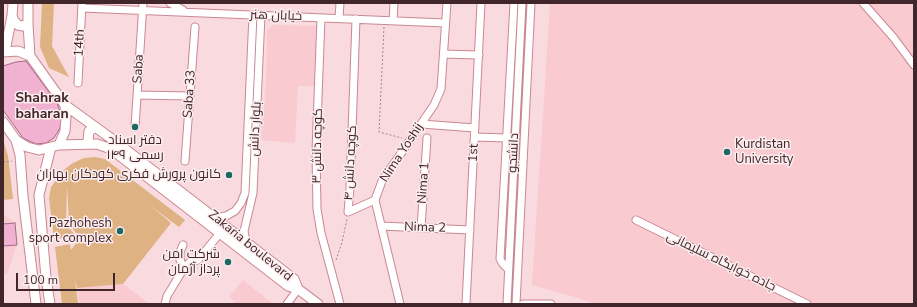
<!DOCTYPE html>
<meta charset="utf-8">
<style>
body{margin:0}
#map{position:relative;width:917px;height:307px;overflow:hidden;background:#f9dbdf;font-family:"Nunito Sans",sans-serif}
canvas{display:block}
.frame{position:absolute;inset:0;border:4px solid #41262b;pointer-events:none}
.scale{position:absolute;left:16px;top:273px;width:99px;height:18px;box-sizing:border-box;border:2px solid #41262b;border-top:0;padding-left:5px;font-size:12px;line-height:14px;white-space:nowrap;color:#41262b;-webkit-text-stroke:3px #fcedef;paint-order:stroke}
</style>
<div id="map">
<canvas width="917" height="307"></canvas>
<div class="frame"></div>
<div class="scale">100 m</div>
</div>
<script>
const c = document.querySelector('canvas').getContext('2d');
c.lineJoin = 'round';
function fillPath(path, color) {
  c.fillStyle = color;
  c.fill(path, 'evenodd');
}
function shape(rows) {
  const path = new Path2D();
  for (const r of rows) {
    path.moveTo(r[0], r[1]);
    for (let i = 2; i < r.length; i += 2) path.lineTo(r[i], r[i + 1]);
  }
  return path;
}
function strokePath(path, color, width, dash) {
  c.strokeStyle = color;
  c.lineWidth = width;
  c.lineCap = dash ? 'butt' : 'round';
  c.setLineDash(dash || []);
  c.stroke(path);
}
function drawText(font, color, halo, rows, align = 'center') {
  c.font = font + ' "Nunito Sans",Cairo,sans-serif';
  c.lineWidth = 3;
  c.setLineDash([]);
  c.textBaseline = 'middle';
  c.strokeStyle = halo;
  c.fillStyle = color;
  for (const [text, x, y, turn = 0] of rows) {
    c.save();
    c.translate(x, y);
    c.rotate((+turn || 0) * Math.PI / 180);
    c.textAlign = isNaN(turn) ? turn : align;
    if (halo) c.strokeText(text, 0, 0);
    c.fillText(text, 0, 0);
    c.restore();
  }
}
const built = shape([
 [550,3,914,3,914,304,595,304,581,299,532,285],
 [273,25,317,26,315,86,298,86,295,143,261,140,266,84,267,30],
 [3,214,15,223,17,245,7,274,3,274],
 [243,280,272,303,273,304,232,304,234,301,229,297],
 [123,284,150,304,79,304,77,288]
]);
const green = shape([
 [42,3,54,3,52,46,69,77,49,68,40,47],
 [3,139,8,156,13,199,3,200],
 [95,157,105,159,185,220,179,227,152,207,171,223,123,284,77,288,75,280,78,304,62,304,55,247,70,244,71,250,80,238,69,224,67,185,66,224,76,236,54,239,49,198,51,187,65,169,73,163,84,158]
]);
const building = shape([
 [26,61,57,103,62,117,60,128,54,138,46,143,36,144,23,138,3,110,3,66,16,62,26,61],
 [15,223,17,245,3,246,3,224,15,223]
]);
const path = shape([
 [384,27,379,132,402,138],
 [3,162,12,161],
 [336,260,342,242,347,219]
]);
const minor = shape([
 [170,3,183,10],
 [863,3,893,37,914,65],
 [82,8,445,23],
 [321,18,316,151,317,209,321,233,340,304],
 [339,18,340,3],
 [356,19,350,188,348,212,375,200],
 [393,21,394,3],
 [444,54,479,55],
 [78,83,82,3],
 [137,95,190,96],
 [421,124,475,128],
 [135,127,143,3],
 [475,137,507,138],
 [185,161,195,27],
 [215,218,226,216,235,211,241,203,245,193,253,15],
 [636,220,807,304],
 [381,226,470,230],
 [421,228,427,138],
 [246,242,244,231,253,193,261,15],
 [183,245,180,252,180,260,184,268],
 [508,269,503,264,500,259,514,3],
 [165,304,167,296,184,268,190,262,198,260,220,233],
 [287,304,298,289],
 [400,304,375,200,382,181,434,105,441,89,447,3],
 [466,304,481,3],
 [507,304,522,3],
 [516,304,531,3],
 [523,304,551,304]
]);
const major = shape([
 [28,3,28,24,30,56],
 [12,16,14,21,18,25,23,26,28,24],
 [5,51,12,16,13,3],
 [3,52,18,51,30,56,65,105,66,117,65,131,59,145,39,150,27,147,16,140,3,122],
 [65,105,116,142,294,279,298,289],
 [16,140,20,155,23,196,36,304],
 [90,143,88,140,89,131,96,127],
 [59,145,97,144,111,149,288,286,298,289,318,304],
 [50,304,46,278,39,195,51,147]
]);
const markers = [
 [135,127,4,"#1c6862"],
 [727,152,4,"#1c6862"],
 [229,175,4,"#1c6862"],
 [120,231,4,"#1c6862"],
 [228,262,4,"#1c6862"]
];
const streetNames = [
 ["خیابان هنر",276,16,2],
 ["14th",80,43,-87],
 ["Saba",139,69,-87],
 ["Saba 33",190,94,-86],
 ["بلوار دانش",256,129,-87],
 ["کوچه دانش ۳",318,146,-89],
 ["Nima Yoshij",402,153,-57],
 ["1st",474,153,-87],
 ["دانشجو",514,153,-87],
 ["کوچه دانش ۴",351,163,-87],
 ["Nima 1",424,183,-86],
 ["Nima 2",425,228,2],
 ["Zakaria boulevard",250,246,39],
 ["جاده خوابگاه سلیمانی",721,262,26]
];
const poiNames = [
 ["دفتر اسناد",135,141,"center"],
 ["رسمی ۱۴۹",135,156,"center"],
 ["Kurdistan",735,145,"left"],
 ["University",735,160,"left"],
 ["کانون پرورش فکری کودکان بهاران",221,175],
 ["Pazhohesh",112,224],
 ["sport complex",112,239],
 ["شرکت امن",220,255],
 ["پرداز آژمان",220,270]
];
const neighbourhoodNames = [
 ["Shahrak",42,99],
 ["baharan",42,115]
];
fillPath(built, '#facad1');
fillPath(green, '#deb282');
fillPath(building, '#f1b1d1');
strokePath(building, '#a46b88', 1);
strokePath(minor, '#ca8793', 9);
strokePath(major, '#ca8793', 11);
strokePath(path, '#9f8387', 1, [2, 2]);
strokePath(minor, '#fff', 7);
strokePath(major, '#fff', 9);
for (const [x, y, r, color] of markers) {
  const dot = new Path2D();
  dot.arc(x, y, r, 0, 2 * Math.PI);
  c.fillStyle = color;
  c.fill(dot);
  strokePath(dot, '#fcedef', 1.5);
}
drawText('13px', '#41262b', '#fcedef', streetNames);
drawText('13px', '#41262b', '#fcedef', poiNames, 'right');
drawText('bold 14px', '#41262b', '#fcedef', neighbourhoodNames);
</script>
